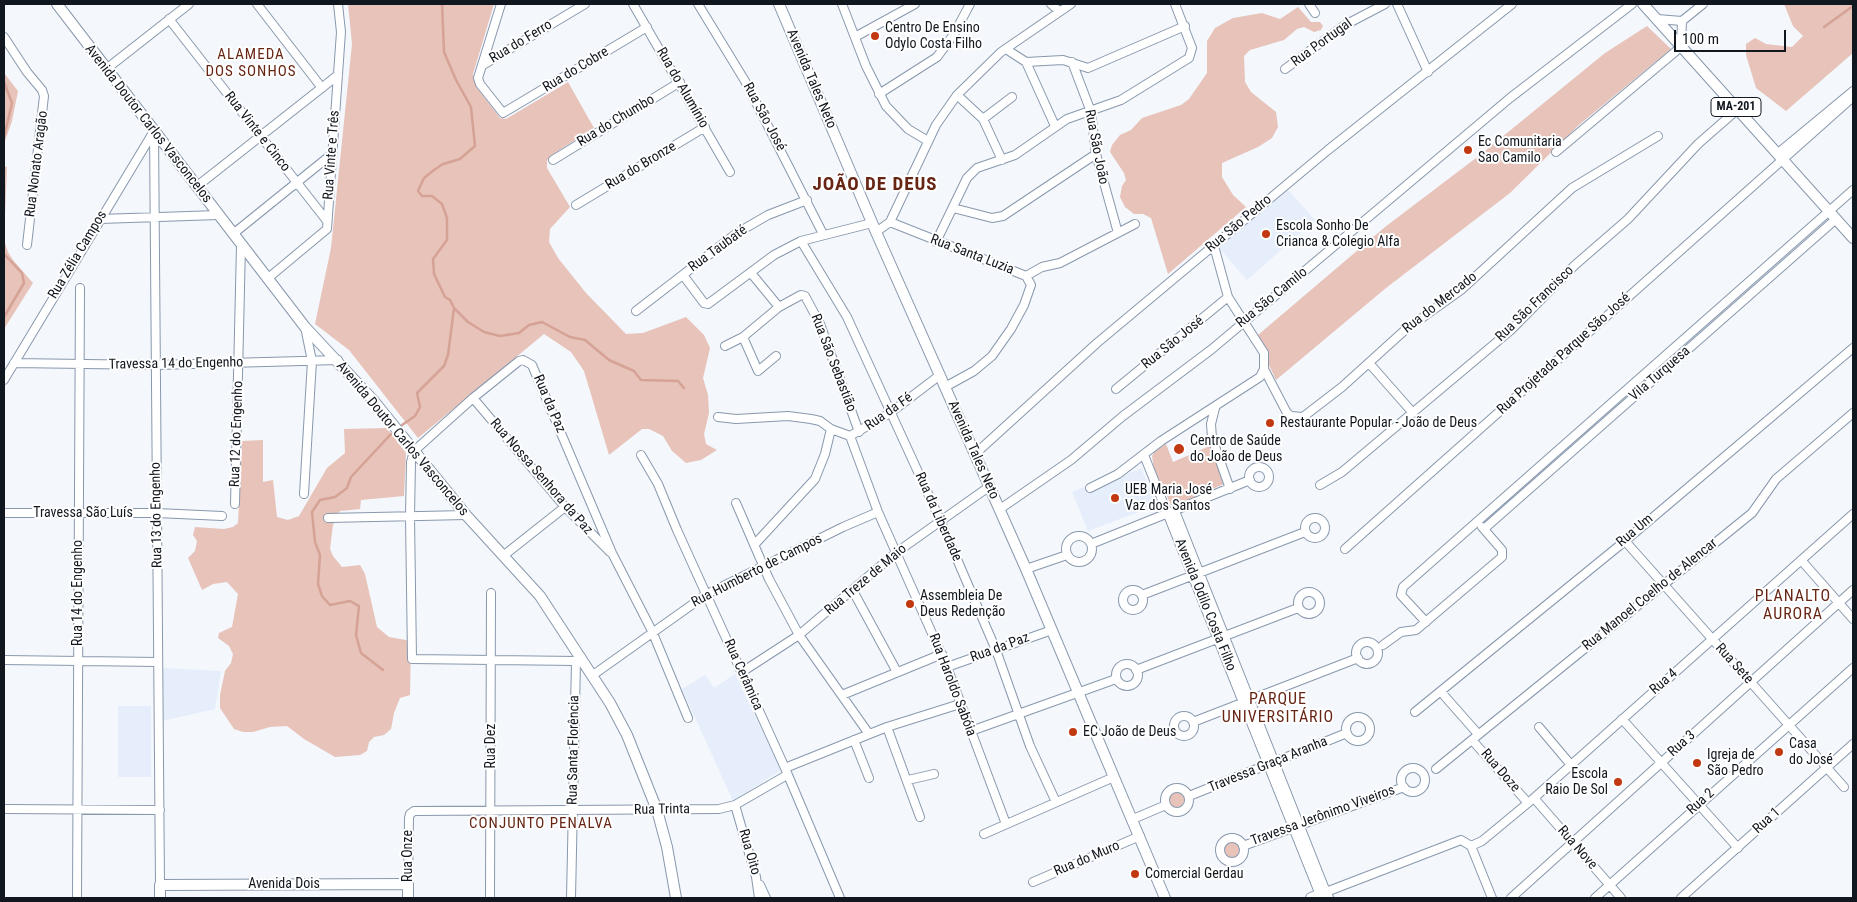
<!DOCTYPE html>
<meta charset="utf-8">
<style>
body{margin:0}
#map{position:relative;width:1857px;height:902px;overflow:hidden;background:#f4f7fc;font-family:"Roboto Condensed",sans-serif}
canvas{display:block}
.frame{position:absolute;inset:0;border:5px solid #11171e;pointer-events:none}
.scale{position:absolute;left:1674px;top:30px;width:112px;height:22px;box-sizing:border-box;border:2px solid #11171e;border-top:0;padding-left:6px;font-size:15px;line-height:18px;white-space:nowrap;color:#11171e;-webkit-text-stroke:4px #fff;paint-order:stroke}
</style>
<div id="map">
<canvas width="1857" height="902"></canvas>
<div class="frame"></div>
<div class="scale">100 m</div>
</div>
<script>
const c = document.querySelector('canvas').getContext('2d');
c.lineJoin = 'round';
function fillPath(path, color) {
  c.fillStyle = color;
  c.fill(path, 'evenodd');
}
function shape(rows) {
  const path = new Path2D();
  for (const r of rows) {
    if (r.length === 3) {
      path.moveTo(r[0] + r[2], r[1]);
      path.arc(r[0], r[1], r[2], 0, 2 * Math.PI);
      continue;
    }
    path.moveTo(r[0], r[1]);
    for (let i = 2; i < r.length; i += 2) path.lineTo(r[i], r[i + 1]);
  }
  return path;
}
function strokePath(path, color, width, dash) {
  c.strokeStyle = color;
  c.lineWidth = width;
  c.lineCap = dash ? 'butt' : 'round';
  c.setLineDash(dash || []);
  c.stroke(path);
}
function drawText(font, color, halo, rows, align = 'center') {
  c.font = font + ' "Roboto Condensed",sans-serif';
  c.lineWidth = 4;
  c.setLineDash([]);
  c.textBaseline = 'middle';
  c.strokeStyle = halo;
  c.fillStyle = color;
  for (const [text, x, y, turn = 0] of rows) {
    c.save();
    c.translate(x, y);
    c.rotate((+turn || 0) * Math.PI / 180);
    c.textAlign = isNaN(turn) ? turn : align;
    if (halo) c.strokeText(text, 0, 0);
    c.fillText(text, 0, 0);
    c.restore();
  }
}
const built = shape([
 [1287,189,1315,220,1247,280,1218,247],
 [1141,468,1157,505,1088,531,1072,492,1086,486,1089,492],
 [163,668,221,671,215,709,162,721],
 [735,674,781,770,733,801,682,689,705,675,714,688],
 [118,706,151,706,151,777,118,777]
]);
const green = shape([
 [348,4,494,4,473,74,477,88,500,118,506,119,568,82,594,128,550,156,547,161,547,168,570,207,550,229,549,242,558,258,586,293,626,334,643,333,686,317,704,335,710,348,703,378,708,395,709,413,704,434,706,444,717,450,701,460,686,463,672,451,663,436,649,429,642,429,609,455,584,371,571,352,544,334,418,438,349,350,315,324,331,248,352,44],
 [1784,4,1853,4,1853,53,1786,111,1756,88,1746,55,1746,44,1755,38,1766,44,1792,47,1803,36,1793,26],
 [1298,7,1311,22,1320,22,1323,26,1321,30,1314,32,1304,27,1297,29,1284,40,1250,50,1244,56,1245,82,1251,92,1276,112,1278,127,1272,138,1258,147,1222,163,1222,177,1233,195,1246,207,1168,274,1151,218,1143,214,1134,214,1125,207,1120,197,1122,186,1126,180,1124,173,1110,152,1112,145,1120,135,1131,130,1142,118,1181,105,1189,99,1207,73,1207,41,1215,28,1233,18,1262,13,1280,19],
 [1647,26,1671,49,1580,124,1510,193,1386,288,1276,380,1268,363,1266,349,1258,335,1385,227,1480,155,1605,53],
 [4,73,18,91,12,121,4,144],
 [4,166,7,167,4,240,8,252,13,260,33,283,4,329],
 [387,428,406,453,404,496,361,500,360,509,340,511,333,525,330,549,333,556,342,567,360,565,365,574,377,627,389,637,411,641,410,695,400,698,394,713,391,729,384,735,374,737,369,742,367,751,360,755,335,757,304,739,287,726,270,727,253,732,243,732,234,729,220,708,220,695,225,671,231,663,233,654,229,646,218,638,219,633,232,627,238,594,227,582,213,584,202,590,188,558,195,551,197,541,193,535,195,527,224,529,233,527,238,523,242,441,263,440,263,482,273,480,277,517,288,520,299,516,327,468,345,453,344,429],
 [1166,444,1173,462,1212,445,1226,483,1172,507,1154,469,1152,456,1155,451],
 [1176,800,8],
 [1232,850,8]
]);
const stream = shape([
 [1824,27,1853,6],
 [4,82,12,103,4,137],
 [4,254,22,273,24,283,4,317],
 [454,308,468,322,484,332,500,336,519,333,529,325,542,322,570,337,585,340,609,360,634,371,641,380,678,381,684,388],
 [402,425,415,416,420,407,417,393,444,366,448,355,454,308,450,300,445,297,434,274,433,259,447,240,447,218,442,204,432,196,422,196,418,191,424,178,434,170,443,164,460,159,475,146,471,107,456,80,444,52,442,4],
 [383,670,361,653,356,635,359,606,350,601,330,605,322,596,318,584,320,555,315,542,312,512,320,500,335,497,347,488,351,477,391,434]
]);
const minor = shape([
 [257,4,322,88],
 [501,4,478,78,480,84,503,113,647,27],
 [633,4,730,172],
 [698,4,745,81,823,234],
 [842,4,866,66,886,106,908,129,928,141],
 [1051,4,1059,11],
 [1309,4,1315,13],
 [1397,4,1428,72],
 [169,19,327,221],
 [1657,19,1682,21,1703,4],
 [4,37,27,72,42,90,44,96,27,245],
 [855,37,915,4],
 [1006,49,1026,62,1055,126],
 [1026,62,1063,60,1088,68,1185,26],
 [1072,62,1091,112,1096,154,1118,233],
 [483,65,585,4],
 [1285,69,1345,25,1385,4],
 [105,70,189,4],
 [879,94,937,57,954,34,970,4],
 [957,95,983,119,1002,160],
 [983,119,1012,97],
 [154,131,160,885],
 [1556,152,1675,52,1681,46,1682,21],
 [1778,153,1853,91],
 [553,160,680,82],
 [196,187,338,75],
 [576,205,705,127],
 [953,208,992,218,1003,216,1096,154],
 [100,219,218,215],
 [890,222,1026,276],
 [876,232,890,222,936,125,957,95,1001,52,1071,4],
 [233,234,332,154],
 [801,241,847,317,941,522,996,650,1030,746,1056,802],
 [936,242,967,178,977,168,1015,155,1067,119,1121,100,1189,58,1192,48,1175,4],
 [751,273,779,307],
 [683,275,704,303,708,304,774,255,801,241,872,223],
 [1026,276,1042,267,1060,263,1135,224],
 [267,279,327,229,341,32,338,4],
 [636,311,737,233,768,215,807,200],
 [743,337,758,371,776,356],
 [725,346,743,337,779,307,801,295,805,296,820,324,859,432],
 [14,363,156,365,338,360],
 [1369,363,1413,413],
 [1264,369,1287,413,1291,416,1303,417,1342,387,1405,330,1461,290,1572,188,1658,136],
 [4,380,154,131],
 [945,387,974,371,992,356,1011,329,1024,305,1031,285,1026,276],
 [1116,389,1228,297],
 [473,398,565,507,610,552],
 [1215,408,1211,424,1212,438,1230,489],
 [718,417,736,419,788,416,811,419,820,421,831,429,850,436,890,413,940,375],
 [850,436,878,512,947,667,1006,824],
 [975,454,1097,343,1328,150,1512,4],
 [641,455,658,484,677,530,785,768,840,898],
 [1144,455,1320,895],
 [1259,477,10],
 [1320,485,1342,472,1511,330,1575,265,1628,219,1698,144,1738,109],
 [1090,488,1118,474,1161,441,1260,377,1264,369,1264,353,1228,297,1214,246],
 [304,494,312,361,305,327],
 [736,503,769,579,799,635,869,734],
 [235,504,241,245],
 [1000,509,1071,460,1123,416,1212,349,1510,98,1632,4],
 [1175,511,1326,892,1461,840,1471,846,1492,898],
 [4,513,157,513,222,516],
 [1315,528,10],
 [328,518,466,515],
 [1484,529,1836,219],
 [1079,549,13],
 [1625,541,1844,787],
 [755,544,815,479,825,454,831,429],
 [1091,544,1250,480],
 [1345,549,1853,97],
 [503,556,565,507],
 [1801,560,1853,619],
 [1026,569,1067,555],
 [1133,600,10],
 [853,591,897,672],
 [1309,603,11],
 [1142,595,1305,532],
 [1426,622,1401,595,1403,587,1853,190],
 [1367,653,11],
 [1383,645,1401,632,1416,630,1502,557,1502,550,1482,527],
 [581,657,576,661,412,659,410,516,411,462,414,451,473,398,519,361,523,360,532,365,612,553,652,631,688,718],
 [4,660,158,662],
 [1127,675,11],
 [947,667,1052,630],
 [1136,670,1298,608],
 [742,672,799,635,897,552,990,486],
 [593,675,707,594,843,527,878,512],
 [1441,692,1478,734],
 [842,695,942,654],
 [1415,712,1625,541,1853,348],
 [1184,726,10],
 [1358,729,12],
 [1622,719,1738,848],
 [1193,722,1358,658],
 [887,727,920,817],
 [1539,727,1571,765],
 [971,731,1116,679],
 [854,740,869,778],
 [1472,740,1528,803],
 [785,768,887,727,960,704],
 [1413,780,12],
 [1436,769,1752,513,1776,479,1853,413],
 [908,780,934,774],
 [1177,800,12],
 [1189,796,1347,733],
 [1534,798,1621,898],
 [735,805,756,877,759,898],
 [4,809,160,810],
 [1133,819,1166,805],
 [984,834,1114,777],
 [1232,850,12],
 [1243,846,1404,787],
 [1471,846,1482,841,1534,798,1853,514],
 [1033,882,1140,836],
 [408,884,409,818,410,814,414,811,719,809,735,805,787,775],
 [760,885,766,898],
 [77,898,80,288],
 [490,898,491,593],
 [571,898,576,661],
 [1511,898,1853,590],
 [1595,898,1853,668],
 [1681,898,1853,744]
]);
const major = shape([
 [57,4,305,327,373,400,466,515,540,596,610,703,627,735,657,810,667,847,676,898],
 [779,4,876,232,1026,569,1165,898],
 [1643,4,1853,238],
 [160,898,160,885,408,884,408,898],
 [1311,898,1326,892,1328,898]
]);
const markers = [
 [875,36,5,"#c23911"],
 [1468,150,5,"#c23911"],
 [1266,234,5,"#c23911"],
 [1270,423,5,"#c23911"],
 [1179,449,6,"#c23911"],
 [1115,498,5,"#c23911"],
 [910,604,5,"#c23911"],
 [1073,732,5,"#c23911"],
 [1779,752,5,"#c23911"],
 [1697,763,5,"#c23911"],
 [1618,782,5,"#c23911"],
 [1135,874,5,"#c23911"]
];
const shields = [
 [1736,107,50]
];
const shieldNames = [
 ["MA-201",1736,107]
];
const poiNames = [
 ["Centro De Ensino",885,28],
 ["Odylo Costa Filho",885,44],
 ["Ec Comunitaria",1478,142],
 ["Sao Camilo",1478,158],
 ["Escola Sonho De",1276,226],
 ["Crianca & Colegio Alfa",1276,242],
 ["Restaurante Popular - João de Deus",1280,423],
 ["Centro de Saúde",1190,441],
 ["do João de Deus",1190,457],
 ["UEB Maria José",1125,490],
 ["Vaz dos Santos",1125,506],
 ["Assembleia De",920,596],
 ["Deus Redenção",920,612],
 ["EC João de Deus",1083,732],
 ["Casa",1789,744],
 ["do José",1789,760],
 ["Igreja de",1707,755],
 ["São Pedro",1707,771],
 ["Escola",1608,774,"right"],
 ["Raio De Sol",1608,790,"right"],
 ["Comercial Gerdau",1145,874]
];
const streetNames = [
 ["Rua do Ferro",521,42,-31],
 ["Rua Portugal",1322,43,-36],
 ["Rua do Cobre",576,70,-31],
 ["Avenida Tales Neto",811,79,67],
 ["Rua do Alumínio",682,88,60],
 ["Rua São José",764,117,62],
 ["Rua do Chumbo",616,121,-31],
 ["Avenida Doutor Carlos Vasconcelos",148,124,52],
 ["Rua Vinte e Cinco",257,132,52],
 ["Rua São João",1096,147,79],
 ["Rua Vinte e Três",332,155,-86],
 ["Rua Nonato Aragão",37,164,-83],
 ["Rua do Bronze",641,166,-31],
 ["Rua São Pedro",1239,224,-40],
 ["Rua Taubaté",718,249,-36],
 ["Rua Zélia Campos",78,255,-59],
 ["Rua Santa Luzia",972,255,21],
 ["Rua São Camilo",1272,298,-39],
 ["Rua do Mercado",1440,303,-38],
 ["Rua São Francisco",1535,304,-44],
 ["Rua São José",1173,343,-39],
 ["Rua Projetada Parque São José",1564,354,-42],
 ["Rua São Sebastião",833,363,69],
 ["Travessa 14 do Engenho",176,364,-1],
 ["Vila Turquesa",1660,374,-41],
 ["Rua da Paz",549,404,67],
 ["Rua da Fé",889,412,-35],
 ["Rua 12 do Engenho",237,434,-88],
 ["Avenida Doutor Carlos Vasconcelos",402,439,50],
 ["Avenida Tales Neto",973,450,66],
 ["Rua Nossa Senhora da Paz",541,477,49],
 ["Travessa São Luís",83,513],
 ["Rua 13 do Engenho",157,515,-91],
 ["Rua da Liberdade",938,517,66],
 ["Rua Um",1635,531,-40],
 ["Rua Humberto de Campos",757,571,-27],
 ["Rua Treze de Maio",866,580,-40],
 ["Rua 14 do Engenho",78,593,-90],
 ["Rua Manoel Coelho de Alencar",1650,595,-39],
 ["Avenida Odilo Costa Filho",1205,605,68],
 ["Rua da Paz",1000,648,-20],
 ["Rua Sete",1734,664,48],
 ["Rua Cerâmica",743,675,66],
 ["Rua 4",1664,682,-41],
 ["Rua Haroldo Sabóia",952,685,69],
 ["Rua 3",1682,744,-42],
 ["Rua Dez",491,746,-90],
 ["Rua Santa Florência",574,750,-89],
 ["Travessa Graça Aranha",1268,765,-22],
 ["Rua Doze",1500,771,49],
 ["Rua 2",1701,802,-42],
 ["Rua Trinta",662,810,-1],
 ["Travessa Jerônimo Viveiros",1323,816,-20],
 ["Rua 1",1767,821,-42],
 ["Rua Nove",1577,848,49],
 ["Rua Oito",749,852,74],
 ["Rua Onze",408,856,-90],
 ["Rua do Muro",1087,859,-23],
 ["Avenida Dois",284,884]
];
const neighbourhoodNames = [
 ["ALAMEDA",251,55],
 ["DOS SONHOS",251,72],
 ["CONJUNTO PENALVA",541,824]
];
const quarterNames = [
 ["PLANALTO",1793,597],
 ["AURORA",1793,615],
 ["PARQUE",1278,700],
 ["UNIVERSITÁRIO",1278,718]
];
const districtNames = [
 ["JOÃO DE DEUS",875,185]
];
fillPath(built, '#e5eefa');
fillPath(green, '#e7c3ba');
strokePath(stream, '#d6a295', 2.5);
strokePath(minor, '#8898ad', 10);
strokePath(major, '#8898ad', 12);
strokePath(minor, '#fff', 8);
strokePath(major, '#fff', 10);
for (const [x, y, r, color] of markers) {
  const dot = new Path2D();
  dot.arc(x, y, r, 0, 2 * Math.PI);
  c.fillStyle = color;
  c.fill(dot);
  strokePath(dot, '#fff', 2);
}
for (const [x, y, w] of shields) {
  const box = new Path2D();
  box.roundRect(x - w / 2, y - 9.5, w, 19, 4);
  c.fillStyle = '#fff';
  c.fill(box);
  strokePath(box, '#11171e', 1);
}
drawText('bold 12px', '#11171e', null, shieldNames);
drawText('14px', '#11171e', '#fff', poiNames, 'left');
drawText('14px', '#11171e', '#fff', streetNames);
c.letterSpacing = '1px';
drawText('15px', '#672514', '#fff', neighbourhoodNames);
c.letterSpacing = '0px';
c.letterSpacing = '1px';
drawText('16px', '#672514', '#fff', quarterNames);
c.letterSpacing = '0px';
c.letterSpacing = '1px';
drawText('bold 19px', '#672514', '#fff', districtNames);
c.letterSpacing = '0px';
</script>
